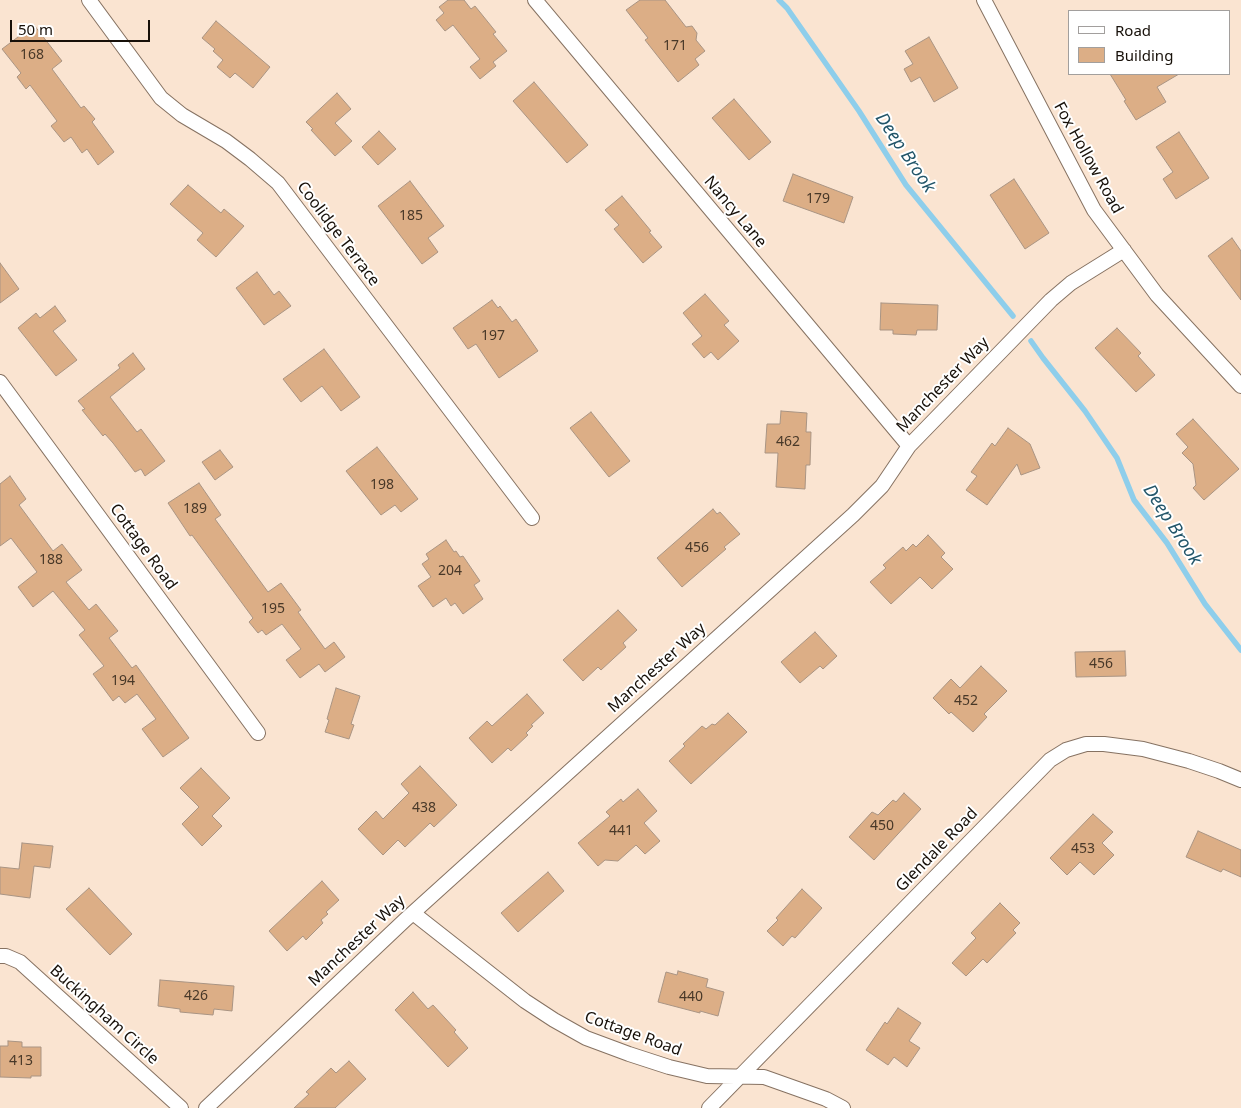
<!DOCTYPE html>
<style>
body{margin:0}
#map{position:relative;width:1241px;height:1108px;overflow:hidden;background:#fae4d1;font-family:"Noto Sans",sans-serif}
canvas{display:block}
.legend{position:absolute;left:1068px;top:10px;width:162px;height:65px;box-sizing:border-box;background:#fff;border:1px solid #a29f9d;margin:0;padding:6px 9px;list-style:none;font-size:15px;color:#171009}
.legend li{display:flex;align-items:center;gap:10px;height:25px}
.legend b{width:25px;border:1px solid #a29f9d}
.scale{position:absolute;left:10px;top:20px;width:140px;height:22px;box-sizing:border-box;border:2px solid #171009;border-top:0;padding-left:6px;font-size:15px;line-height:18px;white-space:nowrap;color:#171009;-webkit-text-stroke:4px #fff;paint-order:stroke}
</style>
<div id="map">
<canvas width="1241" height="1108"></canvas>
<ul class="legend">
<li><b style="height:6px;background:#fff"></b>Road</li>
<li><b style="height:14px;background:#dcae86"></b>Building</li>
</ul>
<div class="scale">50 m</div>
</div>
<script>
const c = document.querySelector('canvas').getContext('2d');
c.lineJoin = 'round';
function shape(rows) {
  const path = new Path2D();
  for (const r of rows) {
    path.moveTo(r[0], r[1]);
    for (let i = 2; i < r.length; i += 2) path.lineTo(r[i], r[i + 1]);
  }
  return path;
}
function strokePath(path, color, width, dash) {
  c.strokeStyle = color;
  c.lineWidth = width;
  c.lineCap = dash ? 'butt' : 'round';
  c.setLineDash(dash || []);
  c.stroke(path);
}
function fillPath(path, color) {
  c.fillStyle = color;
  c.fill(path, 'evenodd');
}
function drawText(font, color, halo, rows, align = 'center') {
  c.font = font + ' "Noto Sans",sans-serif';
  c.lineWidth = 4;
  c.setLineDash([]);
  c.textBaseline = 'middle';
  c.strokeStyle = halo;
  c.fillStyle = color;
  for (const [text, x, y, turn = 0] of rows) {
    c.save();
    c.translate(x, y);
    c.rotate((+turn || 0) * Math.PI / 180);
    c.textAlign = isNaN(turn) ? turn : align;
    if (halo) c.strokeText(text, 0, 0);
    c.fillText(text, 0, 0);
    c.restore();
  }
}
const stream = shape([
 [779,0,787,8,859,111,906,185,1013,316],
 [1031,341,1043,358,1085,411,1117,458,1134,500,1167,543,1205,604,1241,650]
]);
const building = shape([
 [448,0,464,0,471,9,475,6,496,32,493,34,507,51,493,62,496,66,480,79,470,67,480,59,453,25,445,31,436,20,444,13,439,7,448,0],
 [640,0,665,0,686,27,692,26,697,33,696,40,705,51,695,59,699,65,678,82,645,40,648,38,626,10,640,0],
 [216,21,270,67,253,88,235,73,230,78,217,67,223,60,213,51,215,49,202,38,216,21],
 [34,25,62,61,52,69,81,108,84,106,95,119,92,122,114,152,98,165,87,149,82,153,71,137,64,142,51,126,57,121,30,85,26,89,17,77,21,73,2,49,34,25],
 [929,37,958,88,934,102,920,77,911,82,904,69,913,64,905,51,929,37],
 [1110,74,1179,74,1157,87,1166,102,1136,120,1124,101,1126,100,1110,74],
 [534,82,588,145,567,163,513,101,534,82],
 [337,93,351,109,335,123,352,141,335,156,311,130,313,129,306,122,337,93],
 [734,99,771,142,749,160,712,118,734,99],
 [379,131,396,149,378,165,362,147,379,131],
 [1179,132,1209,178,1176,199,1163,179,1173,172,1156,147,1179,132],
 [793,174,853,197,844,223,783,201,793,174],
 [1014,179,1049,233,1025,249,990,195,1014,179],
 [410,181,444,226,428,238,438,252,422,264,378,206,410,181],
 [188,185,221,213,224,209,244,226,216,257,197,240,203,233,170,204,188,185],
 [622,196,651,231,649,232,662,247,643,263,614,229,619,225,605,210,622,196],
 [1232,238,1241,251,1241,300,1208,256,1232,238],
 [0,263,19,289,0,303,0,263],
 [257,272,274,295,279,291,291,306,264,325,236,288,257,272],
 [705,294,729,321,724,325,739,341,718,360,711,352,704,358,692,344,702,336,683,313,705,294],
 [492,300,498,308,500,306,512,322,516,319,538,351,499,378,476,344,468,349,453,328,492,300],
 [881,303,938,305,937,330,917,330,916,335,893,334,893,330,880,330,881,303],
 [55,306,66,321,53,331,77,360,56,376,18,328,36,313,40,318,55,306],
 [1117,328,1141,353,1138,356,1155,375,1136,392,1095,348,1117,328],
 [324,349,360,397,341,411,322,386,301,402,283,379,324,349],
 [133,353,145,369,110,397,137,432,141,429,165,461,145,476,141,469,135,472,113,443,105,434,103,436,82,410,85,409,78,401,120,368,118,365,133,353],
 [781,411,807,413,806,432,811,432,810,465,806,465,805,489,776,487,778,453,765,453,767,424,780,424,781,411],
 [591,412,630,461,609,477,570,428,591,412],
 [1193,419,1239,469,1204,500,1193,488,1196,485,1193,464,1182,453,1188,447,1176,434,1193,419],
 [1008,428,1030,444,1040,468,1021,475,1017,464,987,505,966,490,977,476,971,472,992,443,995,446,1008,428],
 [377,447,418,499,401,512,395,505,381,515,346,471,377,447],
 [220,450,233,467,215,480,202,462,220,450],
 [10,476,26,499,19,505,53,551,62,544,82,570,66,582,89,610,96,604,118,631,109,638,132,668,136,665,189,738,163,757,142,729,156,719,137,694,125,703,119,696,113,701,93,674,104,666,79,635,85,630,53,591,33,607,18,587,37,572,11,538,0,546,0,484,10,476],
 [199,483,221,515,215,519,268,592,281,583,301,610,298,612,325,649,334,642,345,657,325,672,319,664,300,678,286,660,301,649,282,624,266,635,262,630,258,633,249,622,253,618,192,535,190,536,168,503,199,483],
 [713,509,717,514,720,512,740,534,724,547,726,549,682,587,657,558,713,509],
 [928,535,945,553,941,557,953,569,932,589,920,577,891,604,870,582,886,568,883,565,903,547,906,551,913,544,916,547,928,535],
 [446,540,454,552,456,551,460,557,463,556,480,581,474,585,483,599,463,614,455,603,451,606,446,598,433,607,418,586,431,577,422,564,429,559,426,554,446,540],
 [618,610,637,630,623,643,626,647,601,670,598,667,583,681,563,660,618,610],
 [815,632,837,656,823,669,820,666,800,683,781,662,815,632],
 [1125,651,1126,676,1076,677,1075,652,1125,651],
 [981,666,1007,691,984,714,987,717,973,732,951,712,949,714,933,698,951,679,960,688,981,666],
 [336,688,360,696,351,724,354,725,349,739,325,732,329,720,327,719,336,688],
 [527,694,544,713,531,725,533,726,526,733,528,735,511,751,508,748,492,763,469,738,487,721,492,726,527,694],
 [728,713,747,732,691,784,669,761,685,746,683,744,702,726,706,729,712,724,715,725,728,713],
 [420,766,457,805,434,827,430,823,405,847,398,840,383,855,358,829,376,811,383,819,409,793,401,784,420,766],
 [201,768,230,798,212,816,222,826,202,846,182,824,199,807,180,788,201,768],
 [638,789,657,811,644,823,660,841,645,854,636,845,618,861,605,860,598,866,578,843,610,816,606,812,621,799,623,802,638,789],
 [904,793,921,809,874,860,849,837,872,812,878,815,893,800,896,802,904,793],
 [1093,814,1113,832,1102,843,1114,855,1094,875,1080,862,1067,875,1050,858,1093,814],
 [1198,831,1241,850,1241,877,1223,869,1221,872,1186,857,1198,831],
 [22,843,53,846,50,868,34,866,30,898,0,894,0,867,19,869,22,843],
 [548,872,564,891,518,932,501,913,548,872],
 [322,881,339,900,326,912,328,914,321,920,323,923,306,940,303,936,287,951,269,931,322,881],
 [89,888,132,934,110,955,66,909,89,888],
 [802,889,822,908,795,938,792,936,783,946,767,931,778,920,776,918,802,889],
 [1000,903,1020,923,1013,930,1016,933,987,963,983,959,966,976,952,963,976,938,971,933,1000,903],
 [678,971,708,979,706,987,724,992,718,1016,700,1011,700,1013,658,1002,666,972,677,975,678,971],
 [160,980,234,986,232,1011,214,1009,213,1015,180,1012,180,1009,158,1006,160,980],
 [413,992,428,1009,433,1005,456,1030,454,1032,468,1048,448,1067,395,1010,413,992],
 [898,1008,921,1023,909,1041,920,1048,907,1067,894,1057,888,1065,866,1050,885,1022,887,1024,898,1008],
 [8,1041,22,1042,22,1047,41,1047,41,1076,31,1076,31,1078,0,1077,0,1046,8,1046,8,1041],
 [349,1061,366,1079,335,1108,294,1108,309,1094,306,1092,331,1068,336,1073,349,1061]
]);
const minor = shape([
 [89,0,161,98,182,115,226,141,250,159,278,183,532,518],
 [535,0,909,446],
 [984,0,1094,210,1157,295,1241,386],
 [0,382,258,733],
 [413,913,525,1001,554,1020,586,1038,629,1054,669,1067,707,1076,764,1077,826,1099,843,1108],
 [0,956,6,956,20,962,181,1108],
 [206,1108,405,920,853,515,882,486,909,446,1051,300,1071,283,1124,250],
 [709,1108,1050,760,1066,750,1086,744,1104,744,1143,749,1189,761,1219,771,1241,780]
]);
const numberNames = [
 ["171",675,46],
 ["168",32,55],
 ["179",818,199],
 ["185",411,216],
 ["197",493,336],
 ["462",788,442],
 ["198",382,485],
 ["189",195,509],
 ["456",697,548],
 ["188",51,560],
 ["204",450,571],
 ["195",273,609],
 ["456",1101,664],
 ["194",123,681],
 ["452",966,701],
 ["438",424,808],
 ["450",882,826],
 ["441",621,831],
 ["453",1083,849],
 ["426",196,996],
 ["440",691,997],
 ["413",21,1061]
];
const streetNames = [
 ["Fox Hollow Road",1088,158,61],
 ["Nancy Lane",735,212,50],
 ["Coolidge Terrace",338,234,53],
 ["Manchester Way",943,385,-46],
 ["Cottage Road",143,547,54],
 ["Manchester Way",657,668,-42],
 ["Glendale Road",937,850,-46],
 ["Manchester Way",357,941,-43],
 ["Buckingham Circle",104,1015,42],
 ["Cottage Road",633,1034,20]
];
const waterNames = [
 ["Deep Brook",905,153,56],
 ["Deep Brook",1172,525,57]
];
strokePath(stream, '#8eceeb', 5.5);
fillPath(building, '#dcae86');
strokePath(building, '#a99483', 1);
strokePath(minor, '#867262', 16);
strokePath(minor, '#fff', 14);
drawText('14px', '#483828', null, numberNames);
drawText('16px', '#171009', '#fff', streetNames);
drawText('italic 18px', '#23566a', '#fff', waterNames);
</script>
